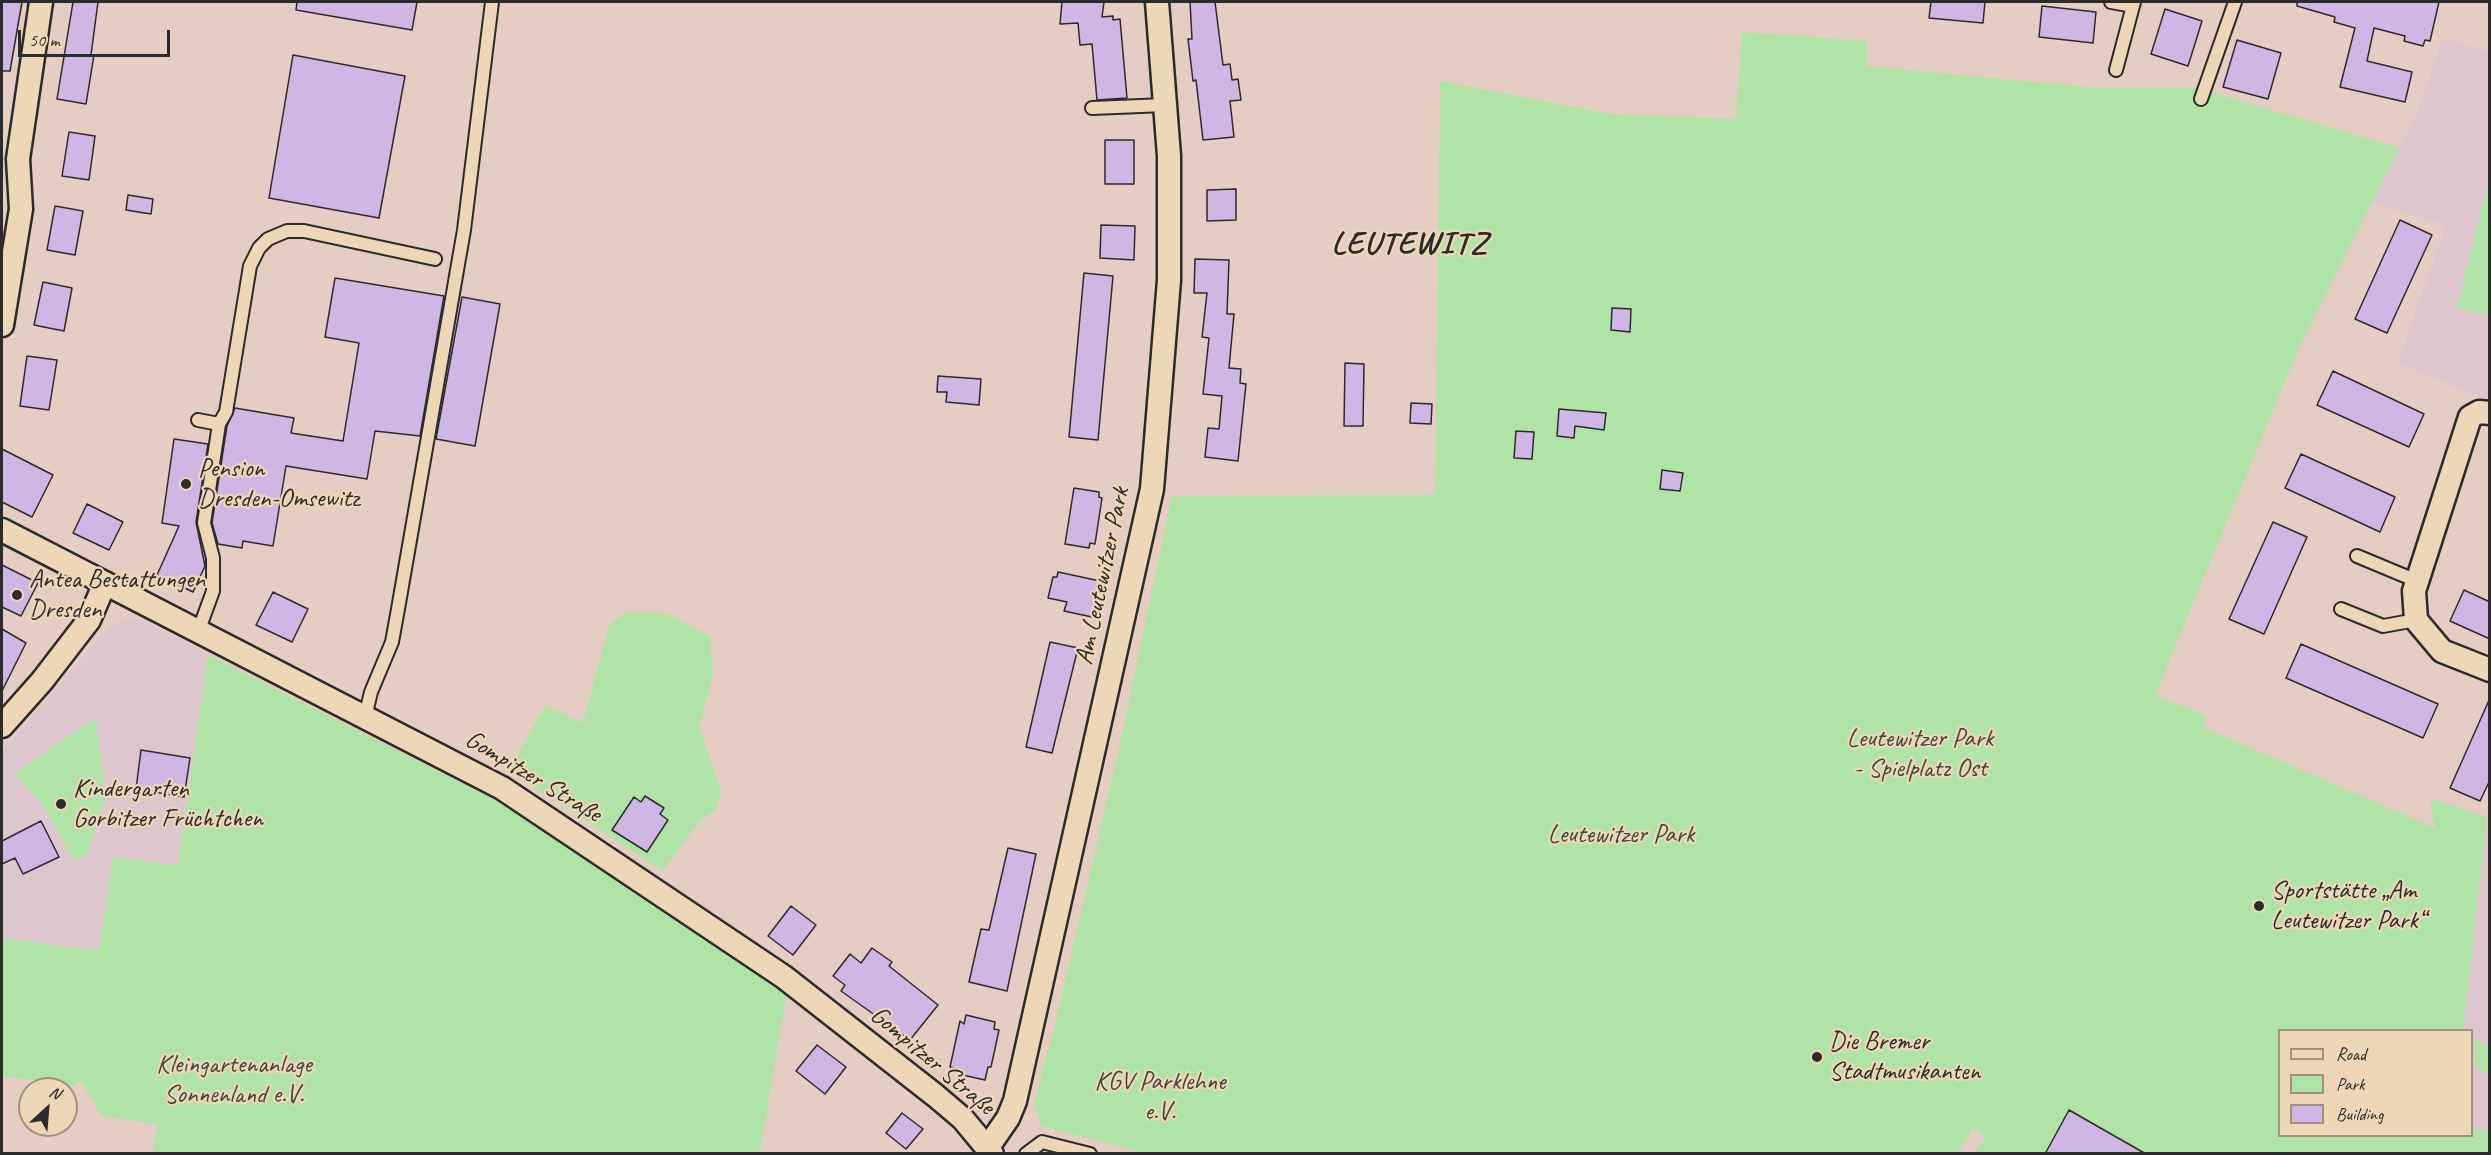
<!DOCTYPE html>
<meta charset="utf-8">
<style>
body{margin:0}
#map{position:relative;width:2491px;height:1155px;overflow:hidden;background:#e5cdc4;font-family:Caveat,sans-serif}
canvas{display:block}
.frame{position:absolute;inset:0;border:3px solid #2b2b2b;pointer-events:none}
.legend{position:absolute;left:2278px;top:1029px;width:195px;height:108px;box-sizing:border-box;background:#eed7b7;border:2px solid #a0927f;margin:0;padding:8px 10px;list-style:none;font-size:18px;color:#2b2b2b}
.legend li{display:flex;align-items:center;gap:12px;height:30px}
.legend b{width:30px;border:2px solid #a0927f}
.north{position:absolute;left:18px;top:1077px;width:60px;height:60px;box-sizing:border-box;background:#eed7b7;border:2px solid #a0927f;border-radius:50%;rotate:26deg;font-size:16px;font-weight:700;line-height:24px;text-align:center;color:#2b2b2b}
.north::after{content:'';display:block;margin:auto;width:21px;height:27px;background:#2b2b2b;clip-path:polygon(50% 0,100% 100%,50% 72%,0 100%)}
.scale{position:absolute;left:18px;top:30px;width:152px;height:27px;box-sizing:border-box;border:3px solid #2b2b2b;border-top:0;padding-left:8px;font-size:18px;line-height:21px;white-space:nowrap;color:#2b2b2b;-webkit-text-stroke:4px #eed7b7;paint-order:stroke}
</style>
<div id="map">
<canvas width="2491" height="1155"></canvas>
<div class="frame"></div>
<ul class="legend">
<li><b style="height:8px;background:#eed7b7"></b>Road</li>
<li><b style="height:16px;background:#b0e4a6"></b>Park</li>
<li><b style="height:16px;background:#cfb6e4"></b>Building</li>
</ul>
<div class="north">N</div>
<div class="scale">50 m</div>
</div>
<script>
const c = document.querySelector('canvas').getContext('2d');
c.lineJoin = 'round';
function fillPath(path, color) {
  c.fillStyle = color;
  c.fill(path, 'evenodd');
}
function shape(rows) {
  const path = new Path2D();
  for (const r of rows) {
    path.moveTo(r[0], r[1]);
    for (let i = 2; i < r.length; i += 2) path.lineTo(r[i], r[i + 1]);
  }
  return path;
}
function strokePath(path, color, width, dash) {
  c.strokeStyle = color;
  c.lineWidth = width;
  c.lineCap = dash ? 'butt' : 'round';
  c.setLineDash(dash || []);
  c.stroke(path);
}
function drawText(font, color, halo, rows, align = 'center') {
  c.font = font + ' Caveat,sans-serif';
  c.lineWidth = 4.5;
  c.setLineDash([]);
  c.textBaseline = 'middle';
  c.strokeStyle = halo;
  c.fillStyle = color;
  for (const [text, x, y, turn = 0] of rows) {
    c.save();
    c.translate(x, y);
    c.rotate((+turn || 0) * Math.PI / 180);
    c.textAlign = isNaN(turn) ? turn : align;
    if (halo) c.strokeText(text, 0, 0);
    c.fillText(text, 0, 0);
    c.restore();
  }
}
const built = shape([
 [2443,38,2489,51,2489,401,2398,363,2446,224,2371,204,2414,120],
 [131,618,140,619,208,655,178,865,113,857,81,1081,73,1086,2,1076,2,751,108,628],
 [2486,829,2489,829,2489,1130,2472,1129,2472,1030,2463,1030]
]);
const green = shape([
 [1742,32,1867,41,1867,66,2097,88,2198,88,2399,148,2299,348,2155,695,2207,716,2202,727,2435,828,2430,798,2487,817,2463,1030,2280,1030,2280,1136,2472,1136,2472,1129,2489,1130,2489,1153,1974,1153,1986,1138,1972,1128,1958,1154,1149,1154,1041,1126,1034,1103,1058,1012,1118,753,1172,496,1435,495,1440,81,1611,114,1736,119],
 [2488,182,2490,182,2489,315,2457,308],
 [626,613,665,613,710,636,713,677,699,726,721,791,716,809,698,823,663,871,509,771,545,705,583,723,609,624],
 [208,655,497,801,729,953,786,995,760,1153,153,1153,157,1124,101,1116,81,1081,73,1086,2,1076,2,938,99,951,113,857,178,865],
 [95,718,106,794,87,855,75,861,42,804,15,773],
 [2477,1040,2489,1047,2489,1073,2476,1068,2474,1042]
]);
const building = shape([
 [2,2,22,2,10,71,2,71,2,2],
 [73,2,98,2,91,55,94,55,86,104,57,99,73,2],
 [297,2,417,2,412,30,296,10,297,2],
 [1062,2,1104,2,1102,17,1113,16,1113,20,1120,19,1127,98,1097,100,1092,44,1080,45,1078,23,1060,24,1062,2],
 [1190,2,1215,2,1223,65,1230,64,1232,80,1238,79,1241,100,1230,101,1234,137,1203,140,1196,80,1193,81,1188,39,1192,39,1190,2],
 [1931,2,1985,2,1983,23,1929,18,1931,2],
 [2297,2,2439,2,2430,41,2425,40,2423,46,2404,41,2405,36,2374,28,2367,61,2412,72,2405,102,2340,87,2355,28,2334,22,2335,17,2297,6,2297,2],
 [2042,6,2096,12,2093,43,2039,37,2042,6],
 [2165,9,2202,21,2188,66,2151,54,2165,9],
 [2237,40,2281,53,2268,99,2223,87,2237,40],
 [293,55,405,76,379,218,269,198,293,55],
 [69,132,95,136,89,180,62,176,69,132],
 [1105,140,1134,140,1134,184,1105,184,1105,140],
 [1236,189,1236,220,1207,221,1207,190,1236,189],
 [128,195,153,199,151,214,126,210,128,195],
 [55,206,83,211,75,255,47,250,55,206],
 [2400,220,2432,235,2387,333,2355,319,2400,220],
 [1101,225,1135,226,1134,260,1100,258,1101,225],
 [1195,259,1229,260,1227,314,1234,314,1229,368,1241,369,1240,383,1246,384,1238,461,1205,457,1208,428,1219,429,1222,396,1203,394,1209,338,1202,337,1207,293,1194,293,1195,259],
 [1084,273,1113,276,1098,440,1069,437,1084,273],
 [335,278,444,296,420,436,375,431,367,479,286,466,273,546,243,541,242,548,218,544,212,523,227,426,235,408,294,418,291,433,343,441,359,343,325,337,335,278],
 [43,282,72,288,64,331,34,325,43,282],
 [462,297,500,304,475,446,436,439,462,297],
 [1612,308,1631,309,1630,332,1611,330,1612,308],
 [27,356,57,360,49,410,20,406,27,356],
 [1345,363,1364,364,1363,426,1344,426,1345,363],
 [2333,371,2424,414,2409,447,2317,405,2333,371],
 [938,376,981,379,979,405,946,402,947,392,937,392,938,376],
 [1411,403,1432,404,1431,424,1410,423,1411,403],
 [1559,409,1606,413,1604,430,1575,426,1574,438,1557,436,1559,409],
 [1516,431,1534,432,1532,459,1514,458,1516,431],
 [174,439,208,444,196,522,205,566,193,592,157,575,179,526,162,523,174,439],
 [2,449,53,475,32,517,2,502,2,449],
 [2301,454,2395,497,2380,532,2285,488,2301,454],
 [1662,470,1683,473,1680,491,1660,489,1662,470],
 [1074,488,1099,492,1099,497,1102,498,1095,544,1090,543,1089,548,1065,544,1074,488],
 [87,504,123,522,109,550,73,533,87,504],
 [2273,522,2307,537,2264,634,2229,619,2273,522],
 [2,565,38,583,21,616,2,607,2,565],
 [1058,572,1100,581,1092,617,1064,611,1067,602,1048,598,1053,577,1057,577,1058,572],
 [2464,590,2490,602,2490,639,2450,621,2464,590],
 [273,592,308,609,292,642,256,625,273,592],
 [2,629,26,643,2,691,2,629],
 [1050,642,1078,648,1052,753,1026,747,1050,642],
 [2301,644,2438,704,2423,738,2286,678,2301,644],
 [2490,698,2490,780,2480,801,2450,788,2490,698],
 [141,750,190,758,184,797,136,789,141,750],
 [645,796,664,808,660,814,668,820,647,852,612,830,634,797,641,802,645,796],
 [41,821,59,857,23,874,15,858,2,864,2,841,41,821],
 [1008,848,1036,854,1007,991,969,982,981,929,989,930,1008,848],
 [791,906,816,925,793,955,768,936,791,906],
 [872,948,892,962,889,966,938,1005,910,1040,841,991,845,985,833,976,850,954,861,963,872,948],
 [966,1015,995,1022,994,1029,999,1030,991,1067,988,1067,985,1080,958,1074,959,1070,950,1067,960,1021,964,1024,966,1015],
 [817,1045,846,1067,825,1094,796,1071,817,1045],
 [2069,1110,2146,1154,2045,1154,2069,1110],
 [902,1113,923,1129,906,1149,886,1133,902,1113]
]);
const service = shape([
 [2111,2,2133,6],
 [2116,70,2134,2],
 [2201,99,2235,2],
 [1092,108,1165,105],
 [198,420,219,424,204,523,213,558,213,591,198,632],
 [219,424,226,412,250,266,259,248,268,239,287,231,304,231,435,259],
 [2357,556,2417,581],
 [2341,609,2383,626,2416,620],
 [365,717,371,692,392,642,398,609,464,230,492,2],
 [1026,1154,1042,1142,1090,1154]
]);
const minor = shape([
 [2,325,21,209,18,159,41,2],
 [2490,413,2479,412,2470,417,2414,591,2416,620,2442,651,2490,670],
 [2,530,502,788,784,977,936,1096,963,1119,992,1154],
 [2,726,42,681,89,620,105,583],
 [988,1147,1008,1118,1015,1101,1152,489,1169,280,1169,156,1157,2]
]);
const markers = [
 [186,484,6,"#2b2b2b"],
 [17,595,6,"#2b2b2b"],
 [61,804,6,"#2b2b2b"],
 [2259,906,6,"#2b2b2b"],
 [1817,1057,6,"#2b2b2b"]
];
const poiNames = [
 ["Pension",198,469],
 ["Dresden-Omsewitz",198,499],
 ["Antea Bestattungen",29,580],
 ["Dresden",29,610],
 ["Kindergarten",73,789],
 ["Gorbitzer Früchtchen",73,819],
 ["Sportstätte „Am",2271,891],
 ["Leutewitzer Park“",2271,921],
 ["Die Bremer",1829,1042],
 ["Stadtmusikanten",1829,1072]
];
const streetNames = [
 ["Am Leutewitzer Park",1103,576,-78],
 ["Gompitzer Straße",533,777,31],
 ["Gompitzer Straße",932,1061,40]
];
const parkNames = [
 ["Leutewitzer Park",1920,739],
 ["- Spielplatz Ost",1920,769],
 ["Leutewitzer Park",1621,835],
 ["Kleingartenanlage",234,1065],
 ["Sonnenland e.V.",234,1095],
 ["KGV Parklehne",1160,1082],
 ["e.V.",1160,1112]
];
const districtNames = [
 ["LEUTEWITZ",1410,245]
];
fillPath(built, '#dec6ce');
fillPath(green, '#b0e4a6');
fillPath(building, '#cfb6e4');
strokePath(building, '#2b2b2b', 1.5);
strokePath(service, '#2b2b2b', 16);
strokePath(minor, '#2b2b2b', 27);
strokePath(service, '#eed7b7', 12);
strokePath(minor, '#eed7b7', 22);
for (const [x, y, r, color] of markers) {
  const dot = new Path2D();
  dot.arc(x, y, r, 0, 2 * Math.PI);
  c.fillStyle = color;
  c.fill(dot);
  strokePath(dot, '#eed7b7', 2);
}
drawText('26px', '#2b2b2b', '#eed7b7', poiNames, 'left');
drawText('26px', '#2b2b2b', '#eed7b7', streetNames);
drawText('26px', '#3f473d', '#eed7b7', parkNames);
c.letterSpacing = '1.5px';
drawText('bold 32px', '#2b2b2b', '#eed7b7', districtNames);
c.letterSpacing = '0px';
</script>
